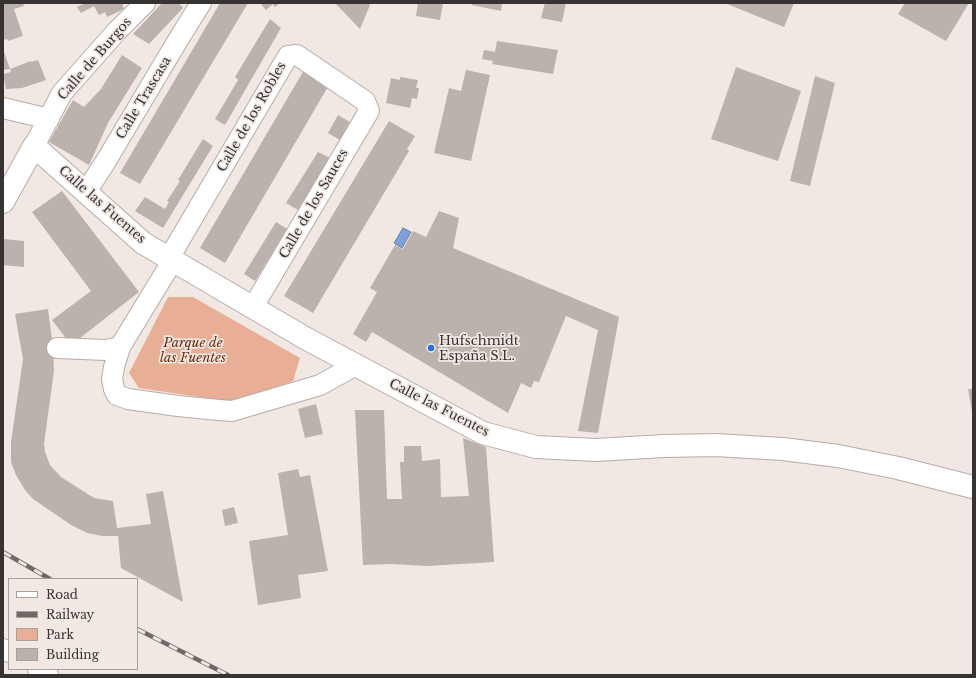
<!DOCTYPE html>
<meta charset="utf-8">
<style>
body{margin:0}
#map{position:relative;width:976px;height:678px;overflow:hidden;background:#f2e8e3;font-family:"Libre Baskerville",serif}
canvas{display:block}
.frame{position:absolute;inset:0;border:4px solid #373332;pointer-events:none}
.legend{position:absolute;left:8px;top:578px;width:130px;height:92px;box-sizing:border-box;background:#f2e8e3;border:1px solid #a7a09c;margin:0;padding:5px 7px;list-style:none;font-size:12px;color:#373332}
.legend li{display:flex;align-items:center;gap:8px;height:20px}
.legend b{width:20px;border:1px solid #a7a09c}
</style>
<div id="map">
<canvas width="976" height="678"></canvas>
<div class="frame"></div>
<ul class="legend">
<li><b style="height:5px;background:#fff"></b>Road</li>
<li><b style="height:5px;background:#6e6866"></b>Railway</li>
<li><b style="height:11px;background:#e9af96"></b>Park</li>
<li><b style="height:11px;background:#bbb1ad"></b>Building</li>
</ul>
</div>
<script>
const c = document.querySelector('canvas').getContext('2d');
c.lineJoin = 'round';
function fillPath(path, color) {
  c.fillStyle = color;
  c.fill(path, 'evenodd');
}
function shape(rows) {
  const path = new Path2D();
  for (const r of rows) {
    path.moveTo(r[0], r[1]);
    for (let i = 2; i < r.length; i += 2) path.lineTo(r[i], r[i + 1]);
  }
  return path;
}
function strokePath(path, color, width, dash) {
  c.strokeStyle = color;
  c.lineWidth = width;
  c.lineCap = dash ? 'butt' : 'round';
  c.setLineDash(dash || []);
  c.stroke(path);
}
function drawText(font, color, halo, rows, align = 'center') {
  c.font = font + ' "Libre Baskerville",serif';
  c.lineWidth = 3.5;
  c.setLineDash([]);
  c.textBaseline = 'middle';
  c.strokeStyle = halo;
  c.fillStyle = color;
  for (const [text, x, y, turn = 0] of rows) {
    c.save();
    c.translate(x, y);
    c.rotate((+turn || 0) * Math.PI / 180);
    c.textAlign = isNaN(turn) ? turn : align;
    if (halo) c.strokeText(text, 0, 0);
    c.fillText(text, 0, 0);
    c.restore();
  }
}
const green = shape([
 [168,297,193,297,300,358,293,381,233,402,139,388,129,373]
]);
const water = shape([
 [403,228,411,232,402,248,394,243,403,228]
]);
const building = shape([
 [3,3,23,3,24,6,14,9,23,36,8,41,7,39,3,40],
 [85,3,122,3,124,9,107,17,105,12,99,15,94,6,81,13,77,7],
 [162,3,179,3,183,8,149,44,133,34],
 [220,3,248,3,140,184,120,173],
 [260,3,280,3,275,7,273,4,266,10],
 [335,3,368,3,370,5,360,29],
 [418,3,443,3,440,20,416,16],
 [472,3,502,3,501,11,472,5],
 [545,3,566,3,562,22,541,18],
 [728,3,794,3,784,27,727,4],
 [905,3,969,3,946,41,898,14],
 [270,19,281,28,225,125,215,119,238,80,235,77],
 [497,41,558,50,553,74,492,64,493,61,482,59,484,50,495,52],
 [3,49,10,69,3,70],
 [122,55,142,68,108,123,89,165,49,142,73,100,84,107,101,89],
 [38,60,46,80,22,88,6,89,3,74,11,72,10,69,31,61,31,62],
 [736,67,801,91,778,161,711,139],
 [304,70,329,85,225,263,200,248],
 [466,70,490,75,471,161,434,153,449,88,461,91],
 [815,76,835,83,810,186,790,181],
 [400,77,418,80,416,88,419,88,417,99,412,98,410,108,386,103,391,78,400,80],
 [338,115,350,122,340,140,328,133],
 [389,121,415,136,407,149,409,151,313,313,284,296],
 [203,139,213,146,163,228,135,211,145,197,165,209,169,202,167,201,180,181,178,180],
 [318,152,330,158,298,210,286,203],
 [62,191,139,292,71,345,52,320,91,291,32,212],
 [439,211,459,218,453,248,619,317,598,433,578,431,598,330,566,316,539,382,534,381,531,388,521,383,508,413,372,332,366,342,353,334,377,292,370,288,395,245,403,249,413,231,426,237],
 [276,222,287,229,255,281,244,274],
 [3,239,24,241,24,267,3,265],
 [48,309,53,347,54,371,44,444,45,452,50,465,61,477,94,498,113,501,117,528,151,524,146,494,163,491,183,602,121,568,118,536,102,536,87,533,71,525,33,499,25,490,16,475,11,462,11,442,23,359,15,314],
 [968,389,973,389,973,411,972,411],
 [316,404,323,434,305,438,298,409],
 [355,410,384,410,387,499,402,499,400,462,404,462,404,446,421,446,422,461,440,459,441,497,469,496,463,438,486,447,494,562,427,566,391,564,363,565],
 [298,469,300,477,310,475,328,571,298,575,301,598,258,605,249,541,288,535,278,473],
 [234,507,238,523,225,526,222,510]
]);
const street = shape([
 [3,108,49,119],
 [34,146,62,93,116,32,145,3],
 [86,192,106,161,178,40,201,3],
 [169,258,288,56,297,55,365,101,369,111,253,307],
 [173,260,120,347,114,367,112,379,114,389,117,395,128,399,178,406,219,410,232,411,320,385,356,365],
 [57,348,106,350,120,347],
 [3,649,9,652],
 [38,669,48,675]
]);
const secondary = shape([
 [3,202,34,146,143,243,305,338,483,433,536,447,596,450,664,446,716,445,783,449,838,456,898,468,973,487]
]);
const rail = shape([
 [3,552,50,579],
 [137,629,228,675]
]);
const markers = [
 [431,348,4,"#2d6edb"]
];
const streetNames = [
 ["Calle de Burgos",95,59,-49],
 ["Calle Trascasa",144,98,-59],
 ["Calle de los Robles",252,117,-60],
 ["Calle de los Sauces",314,204,-60],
 ["Calle las Fuentes",102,205,41],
 ["Calle las Fuentes",439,408,27]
];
const poiNames = [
 ["Hufschmidt",439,341],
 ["España S.L.",439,356]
];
const parkNames = [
 ["Parque de",193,343],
 ["las Fuentes",193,358]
];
fillPath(green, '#e9af96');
fillPath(water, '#7ea0d8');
strokePath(water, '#697fa6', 1);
fillPath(building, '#bbb1ad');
strokePath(street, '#b5aba7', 22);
strokePath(secondary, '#b5aba7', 24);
strokePath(street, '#fff', 20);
strokePath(secondary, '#fff', 22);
strokePath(rail, '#6e6866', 4.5);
strokePath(rail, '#f2e8e3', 3, [9]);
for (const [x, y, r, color] of markers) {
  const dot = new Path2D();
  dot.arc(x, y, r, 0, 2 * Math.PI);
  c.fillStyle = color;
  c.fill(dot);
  strokePath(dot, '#f2e8e3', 1.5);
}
drawText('13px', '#373332', '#f2e8e3', streetNames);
drawText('13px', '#373332', '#f2e8e3', poiNames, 'left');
drawText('italic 13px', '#6b2e0f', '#f2e8e3', parkNames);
</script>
